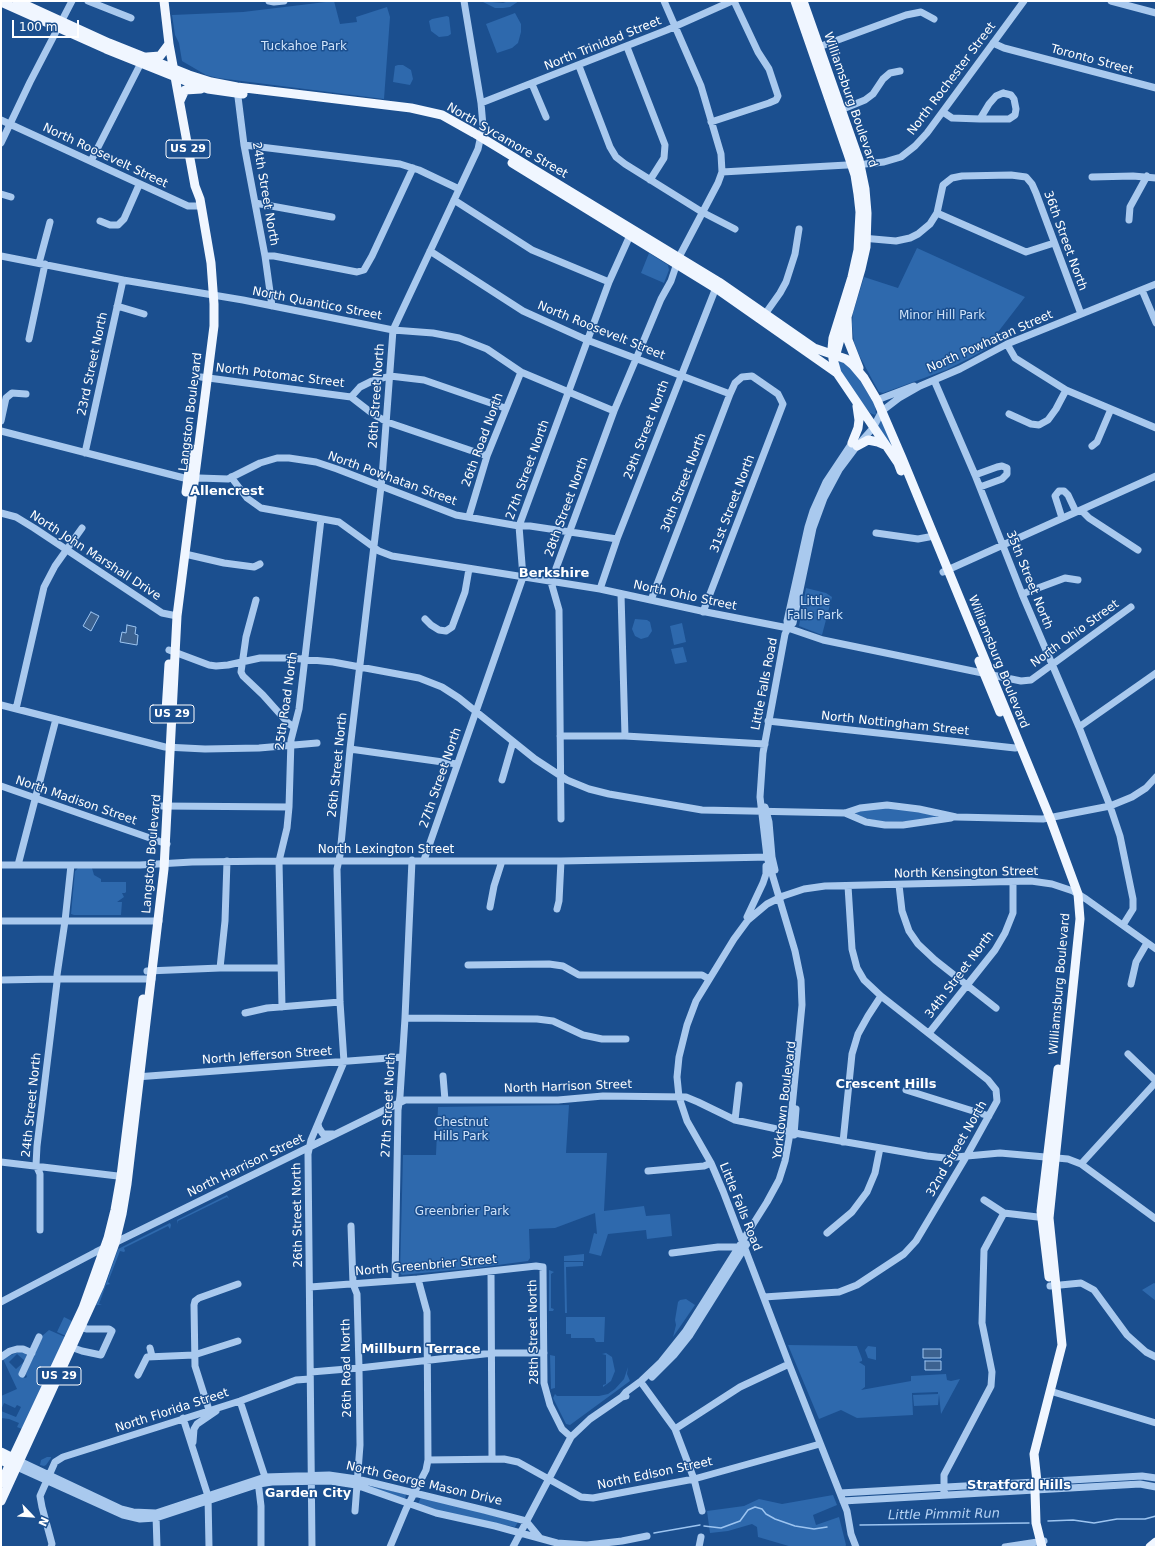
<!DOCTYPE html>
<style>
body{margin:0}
#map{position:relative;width:1157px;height:1548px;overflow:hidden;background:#1b4f8f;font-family:"DejaVu Sans",sans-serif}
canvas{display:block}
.frame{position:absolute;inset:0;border:2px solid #fff;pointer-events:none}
.north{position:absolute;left:12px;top:1496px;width:40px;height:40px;-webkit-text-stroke:3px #1b4f8f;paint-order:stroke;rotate:115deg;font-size:11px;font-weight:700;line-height:16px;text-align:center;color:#fff}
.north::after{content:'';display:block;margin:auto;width:14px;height:18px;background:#fff;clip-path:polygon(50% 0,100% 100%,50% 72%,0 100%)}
.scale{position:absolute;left:12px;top:20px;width:67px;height:18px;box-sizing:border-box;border:2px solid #fff;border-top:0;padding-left:5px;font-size:12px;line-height:14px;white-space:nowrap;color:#fff;-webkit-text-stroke:3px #1b4f8f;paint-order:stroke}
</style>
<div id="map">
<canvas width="1157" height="1548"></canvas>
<div class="frame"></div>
<div class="north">N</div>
<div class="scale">100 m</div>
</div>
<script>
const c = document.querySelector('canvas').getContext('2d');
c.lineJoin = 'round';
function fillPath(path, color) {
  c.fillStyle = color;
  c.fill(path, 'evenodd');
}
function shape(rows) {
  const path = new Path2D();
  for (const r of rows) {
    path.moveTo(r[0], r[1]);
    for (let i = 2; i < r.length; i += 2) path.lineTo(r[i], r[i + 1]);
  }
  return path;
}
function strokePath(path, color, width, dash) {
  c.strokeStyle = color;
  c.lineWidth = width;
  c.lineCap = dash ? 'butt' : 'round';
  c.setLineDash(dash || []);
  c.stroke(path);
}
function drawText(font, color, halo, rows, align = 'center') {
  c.font = font + ' "DejaVu Sans",sans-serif';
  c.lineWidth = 3;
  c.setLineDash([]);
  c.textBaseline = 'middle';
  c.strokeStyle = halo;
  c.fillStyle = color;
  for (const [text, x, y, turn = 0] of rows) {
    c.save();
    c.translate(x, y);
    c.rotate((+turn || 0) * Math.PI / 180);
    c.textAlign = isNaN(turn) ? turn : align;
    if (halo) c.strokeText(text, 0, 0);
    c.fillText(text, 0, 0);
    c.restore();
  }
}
const green = shape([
 [334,1,340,24,357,22,356,17,387,7,390,17,384,99,218,78,206,75,182,61,179,43,175,35,172,15,243,12],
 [481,1,503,3,509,1,519,1,510,7,503,8,495,8],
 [515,13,521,24,521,32,518,43,512,48,497,53,486,24],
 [447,16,449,17,451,34,448,36,439,37,431,31,429,21,432,19],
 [398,65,403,65,411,70,413,79,410,85,393,82,395,66],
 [917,248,1025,297,998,332,993,343,986,349,970,358,946,370,883,393,879,392,874,383,859,355,854,342,852,324,853,313,864,277,898,288],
 [649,253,668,265,669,270,664,283,641,273],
 [841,361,852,367,875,405,876,414,875,415,870,413,852,390,838,366,838,363],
 [882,417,906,475,877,429],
 [806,588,826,593,832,597,822,635,799,626],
 [635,619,647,620,650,622,652,631,648,637,641,639,635,636,632,629],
 [682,623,686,642,674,645,670,626],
 [683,647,687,662,675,664,671,649],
 [886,807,937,815,937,818,912,821,883,822,856,816,856,811],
 [92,868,94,875,101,879,101,882,126,882,126,892,125,893,122,893,124,897,117,902,122,902,121,915,74,915,71,914,75,871,78,868],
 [569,1105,566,1153,607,1153,604,1211,644,1206,646,1216,670,1214,672,1236,647,1239,646,1230,608,1234,601,1256,589,1253,594,1233,597,1234,595,1213,555,1228,529,1229,530,1258,528,1261,475,1268,402,1275,400,1273,403,1155,436,1155,438,1107],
 [227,1195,229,1199,227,1197,178,1221,178,1224,177,1220],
 [170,1223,171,1225,170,1229,168,1226,124,1248,125,1251,124,1252,120,1251,108,1282,110,1284,106,1285,99,1304,102,1305,96,1305,107,1281,118,1249],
 [584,1254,584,1261,564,1261,564,1256],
 [564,1262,583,1262,583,1266,566,1267,567,1313,565,1313],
 [549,1270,554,1272,551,1274,551,1308,554,1309,553,1311,549,1311],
 [1154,1283,1156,1284,1156,1301,1142,1290],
 [686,1299,695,1305,673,1337,676,1325,675,1320,678,1302,680,1300],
 [64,1317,72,1321,66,1336,57,1332],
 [566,1317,605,1317,604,1342,596,1342,594,1338,571,1338,571,1334,566,1334],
 [49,1330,65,1337,22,1429,17,1427,19,1423,9,1419,1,1418,1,1411,16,1417,21,1407,17,1405,15,1408,4,1403,1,1410,2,1406,1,1396,17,1389,3,1359,20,1351,25,1353,27,1356,22,1376,25,1378,27,1377,26,1374,42,1336],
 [17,1354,25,1361,16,1369,9,1362],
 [788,1345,857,1346,862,1359,862,1361,859,1362,865,1366,865,1387,861,1390,911,1381,911,1376,946,1374,947,1380,951,1381,960,1379,941,1414,939,1394,938,1405,914,1406,913,1395,938,1394,938,1392,912,1393,913,1415,857,1418,841,1410,819,1419],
 [868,1346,876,1347,876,1360,868,1358,865,1350],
 [606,1353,612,1357,615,1371,611,1381,603,1387,603,1385,606,1384,606,1355,602,1354],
 [550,1355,555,1356,555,1388,551,1389],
 [628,1367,627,1374,630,1381,570,1425,566,1424,553,1398,555,1394,557,1396,599,1396,608,1394,615,1389,624,1379],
 [47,1457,51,1457,51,1458,46,1465,44,1466,40,1465,41,1460],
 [365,1485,405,1494,406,1495,405,1499,366,1487],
 [833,1495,837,1505,813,1515,816,1525,839,1517,846,1545,845,1547,792,1547,758,1537,757,1527,752,1524,728,1531,710,1533,707,1511,744,1506,759,1499,782,1504],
 [421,1497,518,1522,515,1527,441,1512,418,1504]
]);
const water = shape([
 [91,612,99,616,91,631,83,626,91,612],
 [127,625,136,627,135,634,138,635,137,645,120,642,122,632,126,633,127,625],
 [923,1349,941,1349,941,1358,923,1358,923,1349],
 [925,1361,941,1361,941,1370,925,1370,925,1361]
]);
const stream = shape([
 [1048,1521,1073,1520,1094,1523,1117,1519,1145,1519,1156,1516],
 [860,1525,1029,1523],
 [704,1526,721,1528,740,1521,748,1510,755,1507,762,1509,766,1514,775,1519,795,1526,814,1529,827,1527],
 [654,1533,700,1525]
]);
const minor = shape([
 [88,1,131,18],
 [269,1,274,2,284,1],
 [1111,1,1156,13],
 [993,43,1004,48,1156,88],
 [627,47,665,145,664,158,650,180],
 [816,48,906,15,921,12,934,19],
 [579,66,610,147,616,157,625,164,702,212,735,229],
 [532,84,546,117],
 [237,89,244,145,265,256,272,306],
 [1003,93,1011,95,1014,99,1016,109,1015,115,1009,119,980,119,989,104,996,96,1003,93],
 [481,103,667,30,732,1],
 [838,111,865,100,873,94,883,79,890,73,900,71],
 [943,112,952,118,980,119],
 [1,120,188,206,201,206],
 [711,122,769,103,776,100,778,96,769,69,758,52,734,1],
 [1,143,30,82,72,1],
 [244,145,400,164,419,170,459,189],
 [91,161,143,59],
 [722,172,865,164,884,162,901,157,915,146,927,133,1024,1],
 [1092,177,1133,176,1156,178],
 [1,194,11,197],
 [454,200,532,250,609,282],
 [255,203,332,217],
 [937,213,1026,252,1054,243],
 [1129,220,1130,207,1147,176],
 [100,221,110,225,118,225,124,219,139,185],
 [862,238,896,241,910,238,918,234,930,224,937,213,943,185,952,178,962,176,1011,175,1026,177,1032,184,1036,193,1081,314],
 [430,251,523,311,587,340,730,394],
 [1,256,123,280,243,300,393,330,433,333,459,338,487,349,521,372,614,411],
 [265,256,274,256,357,272,364,270,372,256,413,168],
 [39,263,50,222],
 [1142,290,1156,323],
 [117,306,144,314],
 [763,317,780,293,786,282,795,254,799,229],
 [29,339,45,264],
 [1007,344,1015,358,1066,390,1156,428],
 [201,377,351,397,373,414,387,422,487,456],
 [934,380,975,475,1022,594,1079,727,1110,806,1120,836,1133,899,1133,909,1123,925],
 [351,397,360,387,372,381,390,376,424,380,505,408],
 [877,400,914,386],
 [1009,414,1031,424,1039,425,1048,420,1056,409,1066,390],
 [1,421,6,398,12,393,26,394],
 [1,431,188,479,199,478,228,479,260,463,277,458,289,458,316,462,337,469,456,515,519,526,530,526,617,539],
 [1092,446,1097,442,1111,409],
 [85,453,123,280],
 [975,475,997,467,1002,466,1007,468,1007,474,1002,479,980,487],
 [231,477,247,498,261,508,339,522,379,551,392,556,600,589,706,612,788,628,823,640,1021,681,1031,680,1131,607],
 [1081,510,1089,518,1138,550],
 [1,513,16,517,34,528,162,613,177,616],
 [469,516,487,456,521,372],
 [1062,518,1055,496,1059,491,1064,491,1068,495,1076,512],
 [876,533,918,539,934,536],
 [185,554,224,563,254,567,260,564],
 [943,572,1156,476],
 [600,589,617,539,717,285],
 [621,594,625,736],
 [1022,594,1065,578,1078,580],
 [256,600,246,637,241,672,243,676,263,695,288,723,294,727],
 [651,600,730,394,735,383,742,377,752,376,778,394,783,404,703,612],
 [425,619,431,625,439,630,446,631,452,627,465,592,469,569],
 [788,628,787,621,808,527,813,511,826,482,852,443],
 [169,650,209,665,216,666,228,665,260,658,291,658,333,662,419,678,442,687,459,698,535,759,567,780,589,789,609,794,702,810,845,813,860,808,887,805,919,809,956,817,1043,819,1110,806,1132,797,1146,788,1156,777],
 [1,705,165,747,205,749,259,748,317,743],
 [16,709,44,587,55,566,82,528],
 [768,721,1015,748,1020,747],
 [1079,727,1156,673],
 [560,736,625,736,765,744],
 [350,749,457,764],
 [502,780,513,742],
 [1,786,167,844],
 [162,806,289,807],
 [765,807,769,822,772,857,775,870],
 [845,813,866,822,885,825,903,825,951,818],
 [561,819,559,610,551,582,614,411,636,359,661,299,671,281,679,257,718,183,722,172,721,154,701,86,664,1],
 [424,860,523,577,519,526,609,282,632,231],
 [1,865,140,865,192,862,279,861,561,861,771,857],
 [18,865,56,719],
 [899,885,902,911,909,931,918,944,935,960,996,1008],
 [490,907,494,886,502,861],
 [557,909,559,901,561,861],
 [747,917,763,883,766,874,766,866],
 [1,921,159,921],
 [468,965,549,964,563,966,579,975,702,975,709,979],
 [220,968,225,921,227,861],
 [147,971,220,968,281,968],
 [57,975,65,921,71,865],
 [60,979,152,979],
 [1,980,54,979],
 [1131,984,1136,962,1147,943],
 [282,1007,279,861,287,828,289,807,291,740,299,709,321,519],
 [245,1013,267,1008,340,1002],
 [405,1018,537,1019,553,1021,583,1035,602,1039,626,1039],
 [929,1033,995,950,1005,933,1013,913,1013,882],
 [1128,1054,1156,1081],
 [443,1076,445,1100],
 [136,1077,402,1057],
 [906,1090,989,1116],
 [735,1120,739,1085],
 [318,1124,319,1128,323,1134,333,1134],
 [794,1135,796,1109],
 [843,1142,852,1054,858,1034,868,1016,881,996],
 [1,1162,126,1177],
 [1081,1164,1156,1082],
 [648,1171,704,1166,711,1163],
 [984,1200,1004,1213,1046,1218],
 [351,1226,353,1284,357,1294,359,1368,360,1445,355,1511],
 [40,1230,40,1174,36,1165,37,1146,57,982],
 [827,1233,852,1212,867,1192,875,1173,880,1148],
 [672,1253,718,1247,742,1247],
 [491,1272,492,1459],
 [395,1280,398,1110,400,1096,405,1018,412,860],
 [1050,1286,1081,1283,1094,1290,1127,1335,1146,1352,1156,1357],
 [310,1287,418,1279,536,1266,543,1267,544,1383,550,1405,562,1429,571,1437],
 [764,1297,839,1292,857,1285,904,1254,916,1241,966,1157,997,1101,996,1090,988,1080,881,996,864,980,857,968,852,949,848,886],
 [1,1302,96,1252,405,1100,558,1100,603,1096,686,1097,698,1102,735,1120,800,1134,927,1156,945,1158,1000,1153,1068,1159,1081,1164,1156,1219],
 [68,1346,82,1351,101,1355,112,1331,109,1329,87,1329,76,1326],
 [150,1348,152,1356],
 [1,1357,10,1351,17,1349,23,1349,32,1353],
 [311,1372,359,1368,493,1353,544,1353],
 [22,1374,39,1337],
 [138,1375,147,1357,194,1355,238,1341],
 [652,1377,674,1355,690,1335,747,1244],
 [643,1385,675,1429,694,1479,702,1511],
 [1050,1391,1156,1423],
 [622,1397,626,1392,641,1381,661,1362,685,1332,767,1202,779,1180,785,1161,789,1139,802,1005,801,980,795,951,767,857,760,797,763,753,785,634,788,628,793,623,813,528,824,498,839,470,857,446,873,428,882,411,899,398,920,386,960,369,1007,344,1156,284],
 [240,1401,265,1477],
 [209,1410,195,1366,194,1305,195,1301,199,1298,238,1284],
 [183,1418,208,1496,209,1547],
 [675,1429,740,1387,789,1364],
 [193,1442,194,1429,197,1424,216,1411],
 [15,1459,121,1509,133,1512,156,1513,265,1477,329,1475,357,1479,484,1510,526,1521,540,1538],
 [428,1460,504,1459,518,1462,581,1497,593,1498,694,1479,820,1444],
 [17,1467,123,1515,140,1519,156,1518,259,1484,272,1482,330,1481,356,1485,436,1513,495,1526,557,1543,587,1545,622,1541,647,1536],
 [258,1481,261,1506,261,1547],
 [944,1492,944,1475,991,1386,992,1372,982,1323,984,1250,1004,1213],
 [840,1493,1142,1476,1156,1478],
 [843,1501,1140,1484,1156,1487],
 [156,1515,157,1547],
 [51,1547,52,1544,42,1507,40,1496,55,1462,63,1457,240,1401,296,1380,310,1379],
 [312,1547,308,1154,311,1140,344,1062,340,1002,337,869,340,855,350,749,382,478,393,330,478,149,483,126,481,103,464,1],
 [390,1547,406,1509,426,1470,428,1460,427,1312,418,1279],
 [513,1547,571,1437,590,1419,622,1397,626,1396],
 [699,1547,701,1537],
 [856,1547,851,1534,847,1511,843,1501,789,1364,723,1191,711,1163,687,1121,679,1097,677,1077,679,1057,687,1025,696,1001,734,939,748,920,767,904,783,896,804,889,825,886,1031,881,1052,884,1073,891,1086,899,1156,949],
 [1005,1547,1044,1541]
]);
const major = shape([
 [17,1,109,43,189,75,211,82,237,87,411,108,442,115,474,133,719,282,814,348,846,359,853,365,864,378,877,400,902,458,1050,818,1078,894,1080,919,1049,1218,1062,1345,1034,1454,1037,1482,1035,1491,1036,1523,1042,1547],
 [795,1,848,154,855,175,858,194,860,212,858,250,852,277,833,338,832,349,833,359,837,373,898,463,901,471],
 [803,1,859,160,865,189,867,213,866,247,861,269,847,317,848,340,859,368],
 [1,2,106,49,196,85,208,89,243,94],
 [147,57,160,56,169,44],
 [180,101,185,90,201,89],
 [512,163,720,291,837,373],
 [835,357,844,325],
 [852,443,858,428,859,420,857,406],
 [857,446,868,440,878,442,885,445],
 [186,492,192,449],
 [979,661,1000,712],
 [166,711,169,664],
 [1049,1277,1041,1211,1058,1069],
 [1,1452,13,1458],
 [1,1460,15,1467],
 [1,1483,83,1308,108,1238,115,1210,121,1176,143,999],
 [1,1501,100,1285,115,1243,122,1214,127,1184,164,869,177,616,214,326,214,304,211,263,200,199,195,186,169,44,164,1],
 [1150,1547,1156,1542]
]);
const shields = [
 [188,149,44],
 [172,714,44],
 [59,1376,44]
];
const shieldNames = [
 ["US 29",188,149],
 ["US 29",172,714],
 ["US 29",59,1376]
];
const streetNames = [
 ["North Trinidad Street",603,44,-22],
 ["Toronto Street",1092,60,15],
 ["North Rochester Street",952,79,-53],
 ["Williamsburg Boulevard",850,100,71],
 ["North Sycamore Street",507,141,30],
 ["North Roosevelt Street",105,156,25],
 ["24th Street North",265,194,80],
 ["36th Street North",1065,241,70],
 ["North Quantico Street",317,304,11],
 ["North Roosevelt Street",601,331,22],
 ["North Powhatan Street",990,342,-24],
 ["23rd Street North",93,364,-78],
 ["North Potomac Street",280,376,7],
 ["26th Street North",377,396,-86],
 ["Langston Boulevard",191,412,-83],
 ["29th Street North",647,430,-69],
 ["26th Road North",483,440,-70],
 ["27th Street North",528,470,-70],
 ["North Powhatan Street",392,479,20],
 ["30th Street North",684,483,-69],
 ["31st Street North",733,504,-69],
 ["28th Street North",567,507,-70],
 ["North John Marshall Drive",95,556,33],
 ["35th Street North",1029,580,68],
 ["North Ohio Street",685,596,12],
 ["North Ohio Street",1075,634,-36],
 ["Williamsburg Boulevard",998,662,68],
 ["Little Falls Road",765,684,-79],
 ["25th Road North",287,701,-82],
 ["North Nottingham Street",895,724,6],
 ["26th Street North",338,765,-84],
 ["27th Street North",441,778,-71],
 ["North Madison Street",76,801,19],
 ["North Lexington Street",386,850],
 ["Langston Boulevard",152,854,-85],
 ["North Kensington Street",966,873,-1],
 ["34th Street North",960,975,-53],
 ["Williamsburg Boulevard",1060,984,-85],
 ["North Jefferson Street",267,1056,-4],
 ["North Harrison Street",568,1087,-2],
 ["Yorktown Boulevard",785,1100,-83],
 ["24th Street North",32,1105,-84],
 ["27th Street North",389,1105,-87],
 ["32nd Street North",957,1149,-60],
 ["North Harrison Street",246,1166,-26],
 ["Little Falls Road",740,1207,68],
 ["26th Street North",298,1215,-91],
 ["North Greenbrier Street",426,1266,-5],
 ["28th Street North",534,1332,-91],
 ["26th Road North",347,1368,-91],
 ["North Florida Street",172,1411,-18],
 ["North Edison Street",655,1474,-12],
 ["North George Mason Drive",424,1484,13]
];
const parkNames = [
 ["Tuckahoe Park",304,47],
 ["Minor Hill Park",942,316],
 ["Little",815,602],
 ["Falls Park",815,616],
 ["Chestnut",461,1123],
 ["Hills Park",461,1137],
 ["Greenbrier Park",462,1212]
];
const neighbourhoodNames = [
 ["Allencrest",227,492],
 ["Berkshire",554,574],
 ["Crescent Hills",886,1085],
 ["Millburn Terrace",421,1350],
 ["Stratford Hills",1019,1486],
 ["Garden City",308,1494]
];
const waterNames = [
 ["Little Pimmit Run",944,1515,-1]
];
fillPath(green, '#2e69ad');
fillPath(water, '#3c6290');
strokePath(water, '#9cc4f0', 1);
strokePath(stream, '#9cc4f0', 1.5);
strokePath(minor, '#a9c9ee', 7);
strokePath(major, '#f0f6ff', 9);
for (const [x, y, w] of shields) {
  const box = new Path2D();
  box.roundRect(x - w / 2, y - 9, w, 18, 3);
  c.fillStyle = '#1b4f8f';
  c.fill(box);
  strokePath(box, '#fff', 1);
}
drawText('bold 11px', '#fff', null, shieldNames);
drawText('12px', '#fff', '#1b4f8f', streetNames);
drawText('12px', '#cfe3fa', '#1b4f8f', parkNames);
drawText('bold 13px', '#fff', '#1b4f8f', neighbourhoodNames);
drawText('italic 13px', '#b5d3f5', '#1b4f8f', waterNames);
</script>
